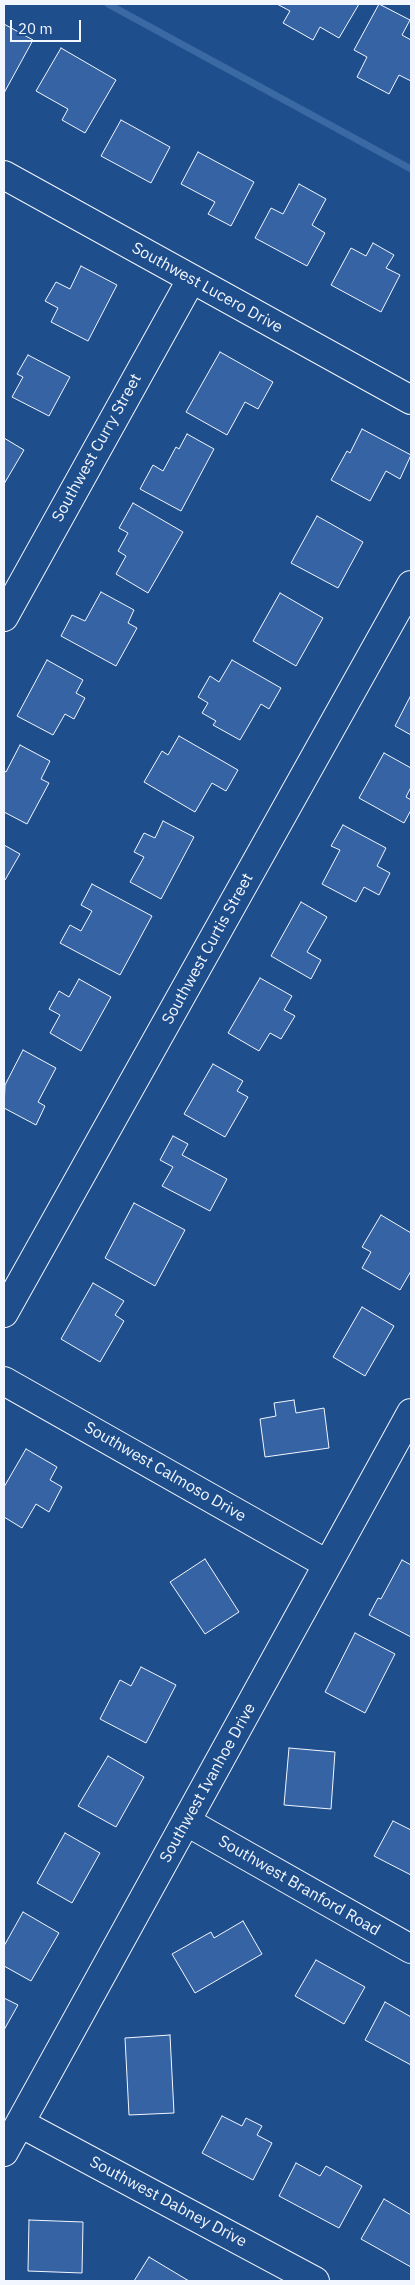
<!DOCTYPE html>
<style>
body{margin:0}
#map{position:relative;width:415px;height:2285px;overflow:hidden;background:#1f4e8c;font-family:"IBM Plex Sans",sans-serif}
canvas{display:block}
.frame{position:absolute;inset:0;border:5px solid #f2f6ff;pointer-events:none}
.scale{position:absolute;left:10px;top:20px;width:71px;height:22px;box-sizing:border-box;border:2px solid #f2f6ff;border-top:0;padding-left:6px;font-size:15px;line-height:18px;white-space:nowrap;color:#f2f6ff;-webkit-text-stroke:4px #1f4e8c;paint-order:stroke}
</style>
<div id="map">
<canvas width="415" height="2285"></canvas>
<div class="frame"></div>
<div class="scale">20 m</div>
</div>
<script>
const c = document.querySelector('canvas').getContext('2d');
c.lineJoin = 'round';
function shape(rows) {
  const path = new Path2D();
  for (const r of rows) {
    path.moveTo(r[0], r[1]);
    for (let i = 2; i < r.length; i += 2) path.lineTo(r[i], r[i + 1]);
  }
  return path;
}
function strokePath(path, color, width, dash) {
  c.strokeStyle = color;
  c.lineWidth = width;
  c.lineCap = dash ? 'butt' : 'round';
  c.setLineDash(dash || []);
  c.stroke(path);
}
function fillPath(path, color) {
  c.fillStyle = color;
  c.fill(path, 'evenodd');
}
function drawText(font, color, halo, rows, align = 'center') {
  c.font = font + ' "IBM Plex Sans",sans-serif';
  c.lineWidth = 4;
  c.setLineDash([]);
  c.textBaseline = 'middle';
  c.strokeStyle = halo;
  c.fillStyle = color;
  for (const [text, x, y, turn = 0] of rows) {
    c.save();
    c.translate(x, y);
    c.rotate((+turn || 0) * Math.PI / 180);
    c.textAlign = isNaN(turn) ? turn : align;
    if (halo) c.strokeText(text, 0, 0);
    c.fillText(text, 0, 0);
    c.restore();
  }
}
const stream = shape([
 [108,4,411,169]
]);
const building = shape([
 [277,4,359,4,339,38,320,27,313,40,283,23,290,11,277,4],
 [379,4,410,20,402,35,411,40,411,81,399,75,389,94,357,77,367,57,354,50,379,4],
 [4,24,33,40,4,93,4,24],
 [61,48,116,80,85,133,62,120,68,109,36,91,61,48],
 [121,120,170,147,151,183,101,156,121,120],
 [198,152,254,182,231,226,208,214,215,202,181,184,198,152],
 [299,184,326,199,312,225,325,233,307,266,255,238,271,208,283,214,299,184],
 [373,243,394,255,386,268,400,275,381,312,331,285,351,248,366,256,373,243],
 [81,266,117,285,88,341,51,322,58,308,45,301,56,282,70,289,81,266],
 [220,352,273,382,258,409,245,402,227,435,186,412,220,352],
 [28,355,70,377,49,416,12,397,23,377,17,374,28,355],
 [362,429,411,455,400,479,386,471,370,501,331,480,347,451,350,453,362,429],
 [187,434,214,449,181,511,140,489,153,465,163,471,176,447,179,449,187,434],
 [4,438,24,450,4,484,4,438],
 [133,503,183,532,148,593,116,574,126,556,118,551,128,533,119,528,133,503],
 [317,516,363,542,338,588,291,563,317,516],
 [101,592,134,610,128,623,137,628,116,666,61,636,72,615,85,621,101,592],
 [280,593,323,618,296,666,253,641,280,593],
 [47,660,83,680,76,693,85,698,74,719,65,714,53,735,17,716,47,660],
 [232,660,281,688,269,709,261,704,240,740,213,725,216,721,202,713,208,703,198,697,210,676,219,682,232,660],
 [411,695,411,735,395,726,411,695],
 [179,736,238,770,226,791,212,783,195,812,144,782,162,751,168,755,179,736],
 [20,745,50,761,41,779,49,783,27,824,4,812,4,771,6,772,20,745],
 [384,753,411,768,411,787,406,797,411,800,411,810,404,823,359,798,384,753],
 [163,821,194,837,161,899,130,882,144,857,134,852,144,833,155,838,163,821],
 [343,825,386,848,377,866,390,873,379,895,364,887,356,902,322,884,340,850,331,846,343,825],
 [4,845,20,854,5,880,4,879,4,845],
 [92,884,152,916,120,975,60,943,70,925,81,931,92,911,81,905,92,884],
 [301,902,327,917,307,952,321,960,311,979,271,956,301,902],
 [260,978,292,996,284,1010,295,1016,281,1039,270,1033,259,1051,228,1033,260,978],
 [79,979,111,997,81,1051,50,1033,60,1015,49,1009,59,991,69,997,79,979],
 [23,1050,56,1068,38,1102,45,1106,36,1125,4,1108,5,1085,23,1050],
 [213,1064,243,1081,237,1091,248,1097,225,1137,184,1114,213,1064],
 [173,1136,188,1144,182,1155,227,1179,210,1211,162,1186,173,1167,160,1160,173,1136],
 [134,1203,185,1230,155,1286,105,1258,134,1203],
 [381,1215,411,1233,411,1271,400,1290,362,1268,371,1252,362,1247,381,1215],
 [93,1283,124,1301,115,1315,124,1321,100,1362,61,1339,93,1283],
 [362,1307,394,1326,365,1376,333,1357,362,1307],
 [294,1400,296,1413,324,1408,329,1448,265,1457,260,1419,276,1416,274,1403,294,1400],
 [26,1449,57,1467,50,1480,62,1487,49,1512,36,1504,22,1528,4,1517,4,1487,26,1449],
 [205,1559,239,1612,205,1634,170,1582,205,1559],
 [402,1560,411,1565,411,1637,369,1615,378,1598,381,1599,402,1560],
 [355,1633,395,1654,365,1713,325,1692,355,1633],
 [141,1667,176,1685,146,1743,100,1719,120,1680,131,1686,141,1667],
 [289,1748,335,1752,331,1809,284,1805,289,1748],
 [108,1756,144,1777,116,1827,78,1806,108,1756],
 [393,1821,411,1830,411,1875,374,1856,393,1821],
 [65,1833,100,1853,72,1903,37,1883,65,1833],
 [23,1912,59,1933,31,1981,4,1966,4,1946,23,1912],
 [243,1921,262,1954,195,1993,172,1954,211,1932,214,1938,243,1921],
 [316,1960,365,1987,344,2024,295,1996,316,1960],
 [4,1998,18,2005,4,2030,4,1998],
 [385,2002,411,2017,411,2065,365,2040,385,2002],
 [170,2035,174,2113,129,2115,125,2038,170,2035],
 [222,2116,242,2126,246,2118,262,2126,257,2135,272,2143,253,2180,202,2153,222,2116],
 [296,2163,320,2176,326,2166,362,2186,339,2228,279,2196,296,2163],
 [384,2199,411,2215,411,2267,361,2239,384,2199],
 [29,2220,83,2222,82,2273,28,2271,29,2220],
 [149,2257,189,2281,134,2281,149,2257]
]);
const minor = shape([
 [4,175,411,400],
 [4,617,191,280],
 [4,1313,411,585],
 [4,1381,327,1564],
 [187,1822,411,1949],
 [20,2123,315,2281],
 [4,2152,411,1413]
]);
const streetNames = [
 ["Southwest Lucero Drive",207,288,29],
 ["Southwest Curry Street",97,448,-61],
 ["Southwest Curtis Street",208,949,-61],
 ["Southwest Calmoso Drive",165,1472,30],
 ["Southwest Ivanhoe Drive",208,1783,-61],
 ["Southwest Branford Road",299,1886,30],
 ["Southwest Dabney Drive",168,2202,28]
];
strokePath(stream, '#3b69a3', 7);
fillPath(building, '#3563a3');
strokePath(building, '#f2f6ff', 1);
strokePath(minor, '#f2f6ff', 30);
strokePath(minor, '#1f4e8c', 28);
drawText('16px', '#f2f6ff', '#1f4e8c', streetNames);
</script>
